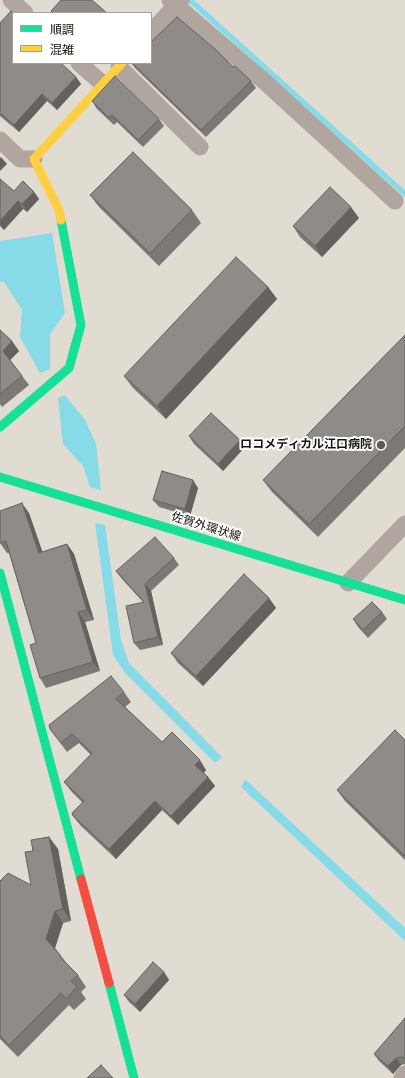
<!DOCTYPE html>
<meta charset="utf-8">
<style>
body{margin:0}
#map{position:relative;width:405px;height:1078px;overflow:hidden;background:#e1dcd1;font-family:"PT Sans Narrow","Noto Sans JP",sans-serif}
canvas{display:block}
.legend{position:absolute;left:12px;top:12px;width:140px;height:52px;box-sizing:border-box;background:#fff;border:1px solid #a2a19e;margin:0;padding:5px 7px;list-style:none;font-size:12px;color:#17130d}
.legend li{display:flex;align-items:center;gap:8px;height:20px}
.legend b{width:20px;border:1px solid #a2a19e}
</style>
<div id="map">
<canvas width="405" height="1078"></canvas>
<ul class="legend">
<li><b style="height:5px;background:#16e098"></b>順調</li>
<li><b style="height:5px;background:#ffcf43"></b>混雑</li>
</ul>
</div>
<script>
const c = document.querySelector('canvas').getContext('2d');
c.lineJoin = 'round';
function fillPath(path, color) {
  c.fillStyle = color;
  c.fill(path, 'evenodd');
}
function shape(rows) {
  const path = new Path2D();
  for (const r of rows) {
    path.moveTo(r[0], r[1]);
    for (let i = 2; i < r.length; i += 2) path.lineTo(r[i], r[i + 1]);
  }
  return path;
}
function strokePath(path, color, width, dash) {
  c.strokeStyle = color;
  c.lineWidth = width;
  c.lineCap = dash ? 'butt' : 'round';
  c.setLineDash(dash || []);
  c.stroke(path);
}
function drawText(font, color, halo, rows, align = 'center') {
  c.font = font + ' "PT Sans Narrow","Noto Sans JP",sans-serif';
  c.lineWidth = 4;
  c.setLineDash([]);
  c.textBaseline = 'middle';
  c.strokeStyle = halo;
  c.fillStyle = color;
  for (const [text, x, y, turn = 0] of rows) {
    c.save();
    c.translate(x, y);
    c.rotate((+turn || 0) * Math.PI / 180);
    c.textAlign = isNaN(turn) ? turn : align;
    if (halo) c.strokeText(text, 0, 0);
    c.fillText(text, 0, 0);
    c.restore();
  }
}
const water = shape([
 [52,233,65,313,50,334,50,369,40,373,20,337,22,310,4,282,0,282,0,241],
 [65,395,85,420,96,443,101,490,90,487,83,466,63,444,58,398],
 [95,523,105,525,121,640,129,663,222,757,215,763,125,673,113,655],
 [245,779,405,928,405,941,241,787]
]);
const stream = shape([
 [190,0,405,194]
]);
const street = shape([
 [11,0,25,13],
 [170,0,265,82,395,201],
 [151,32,181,0],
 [79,63,103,84],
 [119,67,200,147],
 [0,140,20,159,34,159],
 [348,583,405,524],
 [402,1078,405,1074]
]);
const fast = shape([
 [0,427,69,368,81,325,61,220],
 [0,477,405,600],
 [0,573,81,879],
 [109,983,134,1078]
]);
const slow = shape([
 [61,220,59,210,34,159,122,63]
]);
const jam = shape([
 [81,879,109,983]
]);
const wall = shape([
 [0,23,13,63,76,77,81,84,57,110,47,101,19,132,0,116],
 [131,63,233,67,251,81,256,88,206,137,136,69],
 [92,101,159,119,164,126,143,147,117,122,114,125,97,109],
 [0,179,14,191,34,192,39,199,27,212,23,209,4,230,0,226],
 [90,195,192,210,201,223,159,266,99,207],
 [359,218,322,257,300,237,293,226],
 [268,287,277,299,166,419,133,388,124,376],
 [0,330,19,351,10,360,29,385,2,407,0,404],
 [405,335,405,448,318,537,272,492,263,480],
 [189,436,245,447,223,471,194,444],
 [198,488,190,516,159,507,153,500],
 [29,513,42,552,67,544,74,554,94,620,85,622,100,671,46,688,40,678,36,643,9,553,7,553,0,543],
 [174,558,179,565,151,591,163,645,140,650,134,643,143,602,122,579,116,571],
 [269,598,276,608,203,686,178,663,171,653],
 [382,612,387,619,368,638,358,627,353,619],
 [124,692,131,702,125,707,162,742,206,770,204,773,208,777,215,786,178,825,162,810,116,859,80,825,73,816,82,802,71,791,64,782,91,755,79,743,67,752,50,729],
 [405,740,405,860,345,801,337,790],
 [49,837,58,849,71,921,63,923,55,948,61,956,69,966,78,975,86,987,81,992,86,999,74,1010,69,1005,18,1057,0,1039,0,881,31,885,33,851],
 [164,972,169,980,140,1012,129,1002,124,995],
 [405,1018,405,1064,401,1065,393,1074,379,1061,374,1054]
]);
const shadedWall = shape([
 [76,77,81,84,57,110,52,103],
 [42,94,47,101,19,132,14,125],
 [1,157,7,164,0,171,0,158],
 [34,192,39,199,27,212,22,204],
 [18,201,23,209,4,230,0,224,0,221],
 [351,207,359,218,322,257,315,246],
 [268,287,277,299,166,419,157,406],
 [12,341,19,351,9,361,3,351],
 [240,440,245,447,223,471,218,464],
 [193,480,198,488,190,516,185,509],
 [22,503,29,513,46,562,39,553],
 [67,544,74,554,94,620,87,610],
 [145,584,151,591,163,645,158,637],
 [269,598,276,608,203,686,196,676],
 [78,612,85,622,100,671,93,662],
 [200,760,206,770,202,774,195,765],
 [208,777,215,786,178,825,171,816],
 [155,801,162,810,116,859,109,849],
 [49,837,58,849,71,921,63,909],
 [55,911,63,923,54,951,46,939],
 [164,972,169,980,140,1012,135,1004],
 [396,1058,401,1065,393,1074,388,1066]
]);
const building = shape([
 [61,0,92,0,107,13,54,13,51,11,61,0],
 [11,11,14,13,13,13,13,63,61,63,76,77,52,103,42,94,14,125,0,113,0,23,11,11],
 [177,17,215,49,233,67,235,66,251,81,201,130,132,63,151,63,151,42,177,17],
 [115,76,159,119,138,140,112,115,109,118,92,101,115,76],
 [133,152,192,210,150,253,90,195,133,152],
 [0,179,14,191,23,181,34,192,22,204,18,201,0,221,0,179],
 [330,187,351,207,315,246,293,226,330,187],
 [236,257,268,287,157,406,124,376,236,257],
 [0,330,12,341,3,351,22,376,0,394,0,330],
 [405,335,405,426,309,524,263,480,405,335],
 [211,413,240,440,218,464,189,436,211,413],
 [162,471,193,480,185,509,153,500,162,471],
 [22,503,39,553,67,544,87,610,78,612,93,662,40,678,30,645,36,643,6,541,0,543,0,511,22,503],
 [155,537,174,558,145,584,158,637,134,643,126,606,144,602,116,571,155,537],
 [244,574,269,598,196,676,171,653,244,574],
 [372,602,382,612,363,630,353,619,372,602],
 [111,676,124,692,116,699,162,742,172,732,200,760,195,765,208,777,171,816,155,801,109,849,73,816,72,813,84,801,64,782,92,753,72,734,61,743,50,729,49,725,111,676],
 [395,730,405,740,405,856,337,790,395,730],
 [49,837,63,909,55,911,46,939,61,956,60,957,78,975,71,981,77,987,66,999,61,993,9,1045,0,1036,0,881,8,873,31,885,25,852,33,851,31,840,49,837],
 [153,962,164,972,135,1004,124,995,153,962],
 [405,1018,405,1058,401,1057,396,1058,388,1066,374,1054,405,1018],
 [101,1065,113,1078,87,1078,101,1065]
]);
const markers = [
 [381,445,5,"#5e5952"]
];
const poiNames = [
 ["ロコメディカル江口病院",372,445]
];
const streetNames = [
 ["佐賀外環状線",206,527,17]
];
fillPath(water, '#87dbe9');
strokePath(stream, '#87dbe9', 5.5);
strokePath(street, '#b1a5a0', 17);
strokePath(fast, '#16e098', 9);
strokePath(slow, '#ffcf43', 9);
strokePath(jam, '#f24e42', 9);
fillPath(wall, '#7b7875');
fillPath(shadedWall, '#64615f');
fillPath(building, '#8f8b88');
strokePath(building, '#64615f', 1);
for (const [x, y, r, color] of markers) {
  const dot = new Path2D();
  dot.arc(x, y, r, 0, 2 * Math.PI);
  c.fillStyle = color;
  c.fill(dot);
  strokePath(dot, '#fff', 1.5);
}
drawText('bold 12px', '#17130d', '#fff', poiNames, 'right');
drawText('12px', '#17130d', '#fff', streetNames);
</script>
